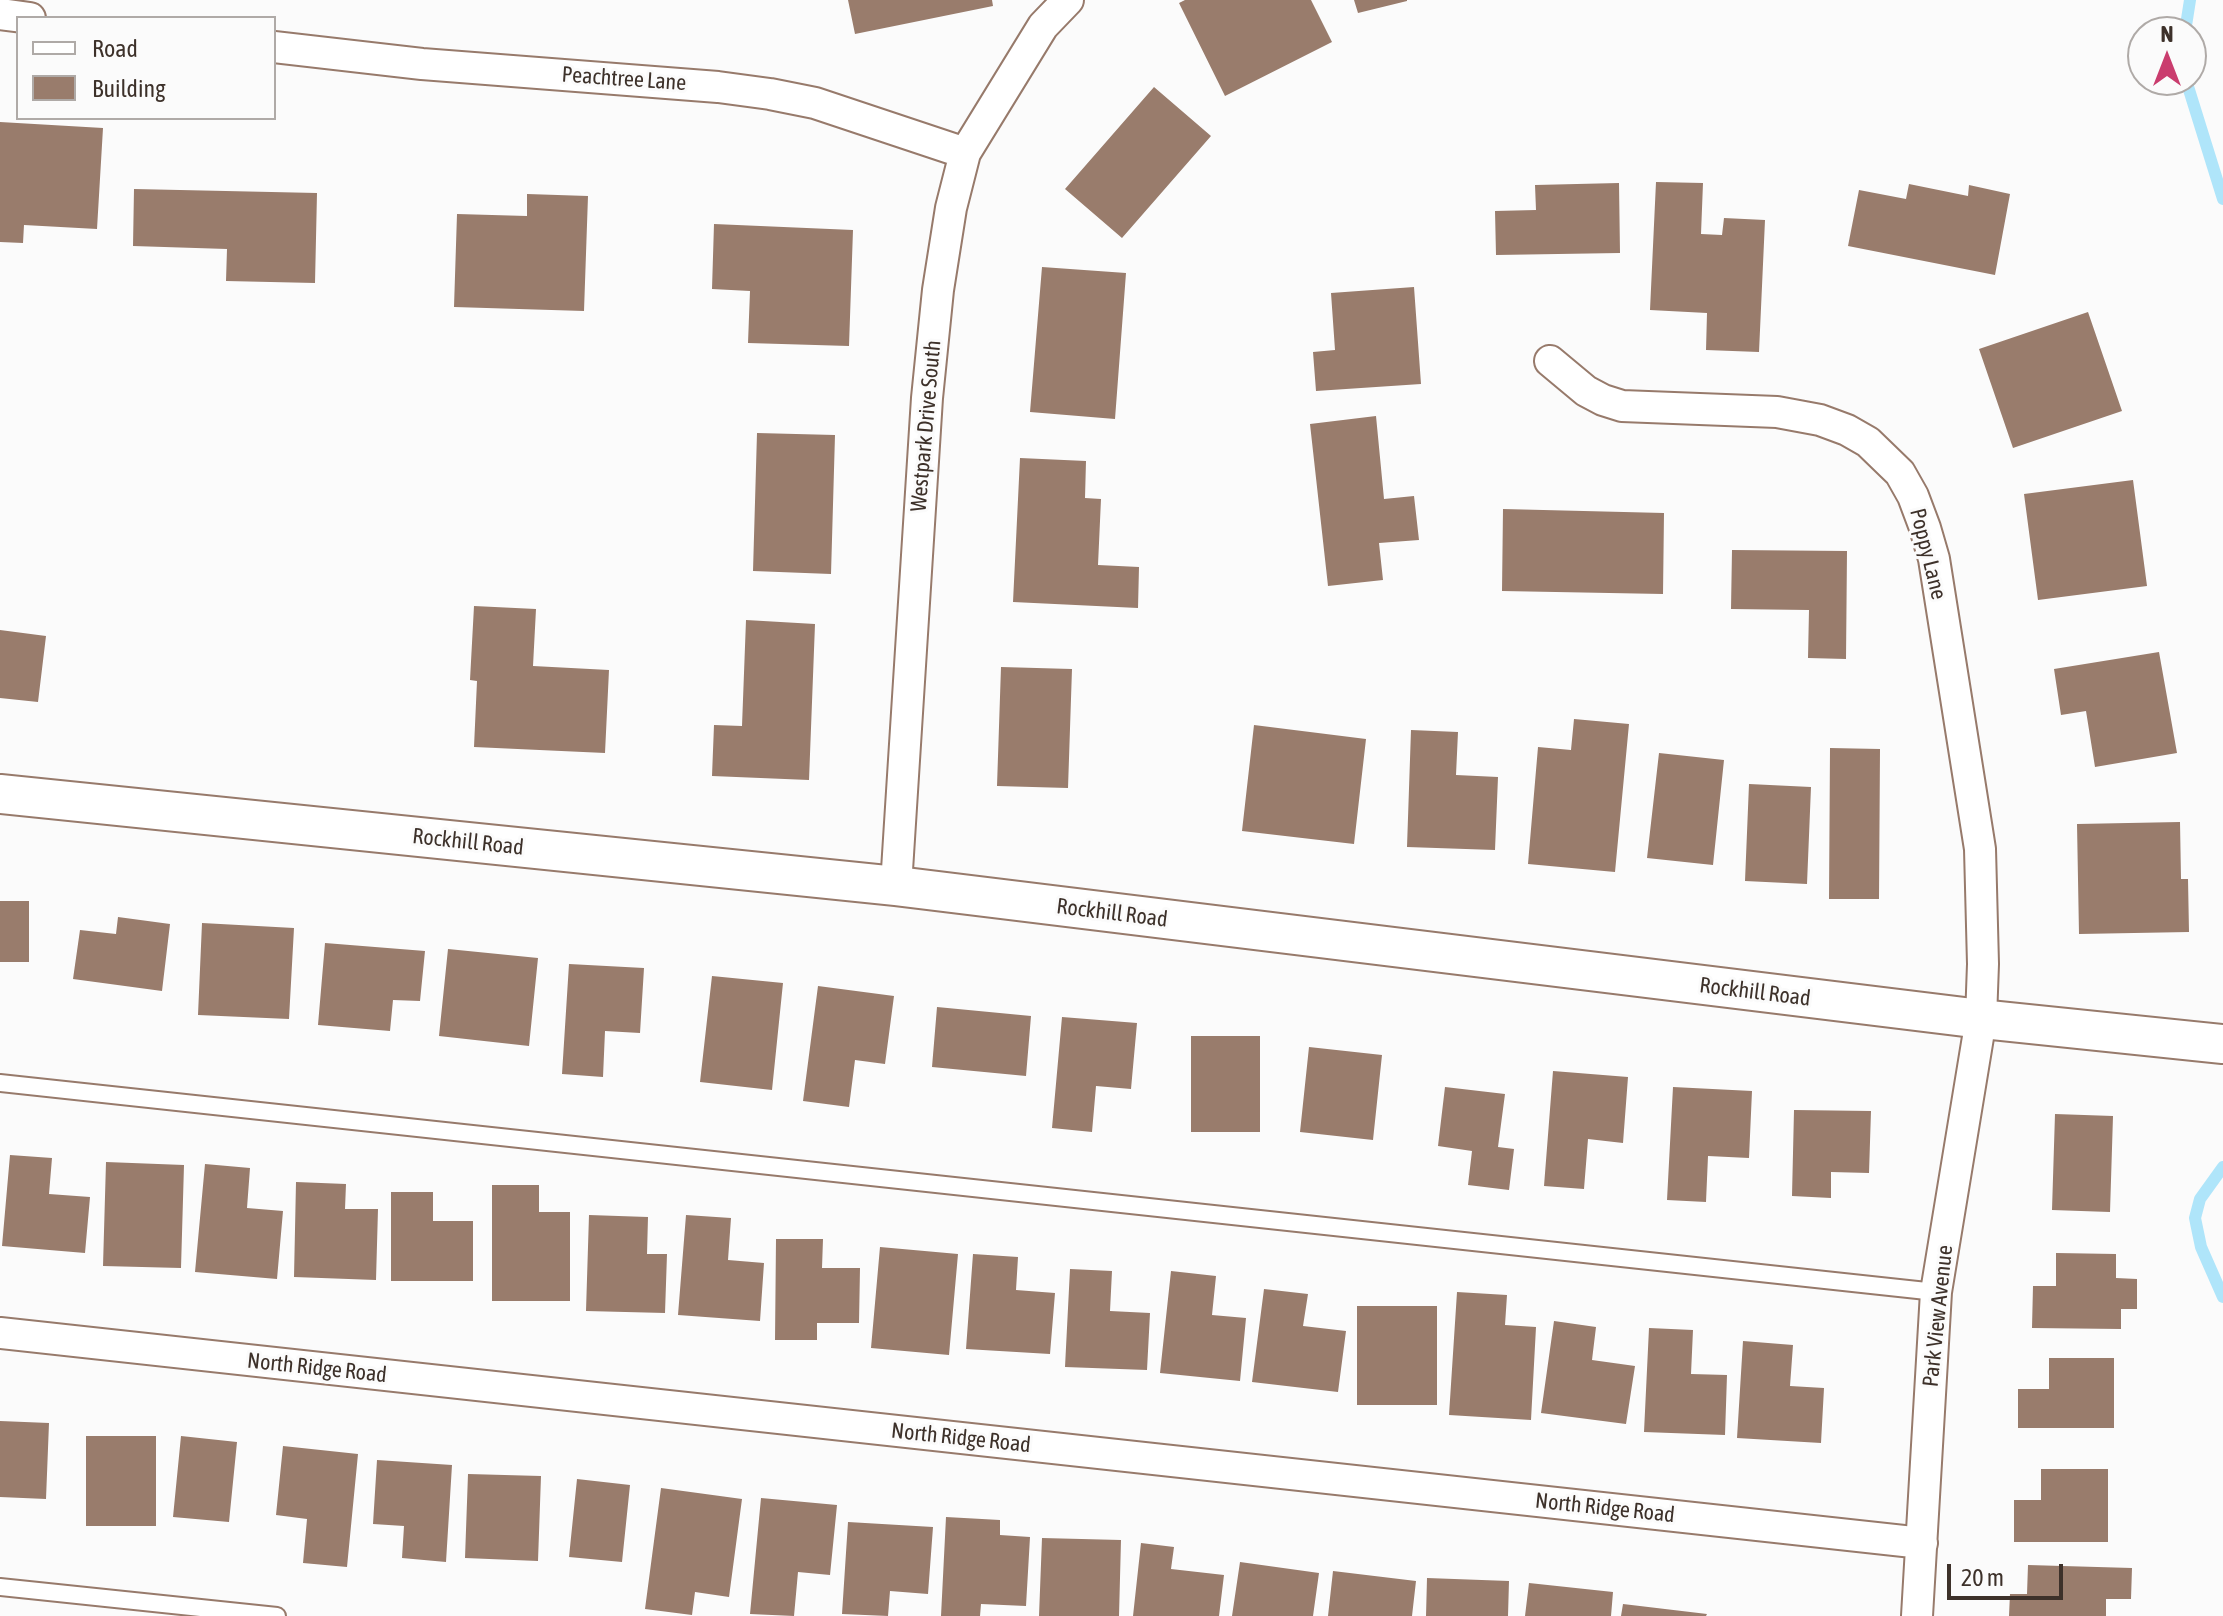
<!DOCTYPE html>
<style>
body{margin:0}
#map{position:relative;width:2223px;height:1616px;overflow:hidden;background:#fbfbfb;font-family:"Asap Condensed",sans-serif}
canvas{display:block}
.legend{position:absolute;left:16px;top:16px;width:260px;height:104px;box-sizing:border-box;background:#fbfbfb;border:2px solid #afaaa7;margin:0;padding:10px 14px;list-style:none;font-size:24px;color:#3d312a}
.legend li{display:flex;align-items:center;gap:16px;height:40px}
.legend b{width:40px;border:2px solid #afaaa7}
.north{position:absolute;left:2127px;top:16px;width:80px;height:80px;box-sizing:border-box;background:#fbfbfb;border:2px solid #afaaa7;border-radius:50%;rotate:0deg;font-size:22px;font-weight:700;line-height:32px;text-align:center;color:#3d312a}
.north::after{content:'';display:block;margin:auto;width:28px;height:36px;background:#ca3d6e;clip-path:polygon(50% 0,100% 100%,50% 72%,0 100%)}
.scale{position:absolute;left:1947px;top:1564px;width:116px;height:36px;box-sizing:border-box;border:4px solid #3d312a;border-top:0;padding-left:10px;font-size:24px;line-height:28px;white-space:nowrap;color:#3d312a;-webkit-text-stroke:6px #fbfbfb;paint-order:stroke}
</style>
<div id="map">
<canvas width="2223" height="1616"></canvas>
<ul class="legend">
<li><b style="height:10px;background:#fff"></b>Road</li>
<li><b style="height:22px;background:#997c6c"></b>Building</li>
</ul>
<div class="north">N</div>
<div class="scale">20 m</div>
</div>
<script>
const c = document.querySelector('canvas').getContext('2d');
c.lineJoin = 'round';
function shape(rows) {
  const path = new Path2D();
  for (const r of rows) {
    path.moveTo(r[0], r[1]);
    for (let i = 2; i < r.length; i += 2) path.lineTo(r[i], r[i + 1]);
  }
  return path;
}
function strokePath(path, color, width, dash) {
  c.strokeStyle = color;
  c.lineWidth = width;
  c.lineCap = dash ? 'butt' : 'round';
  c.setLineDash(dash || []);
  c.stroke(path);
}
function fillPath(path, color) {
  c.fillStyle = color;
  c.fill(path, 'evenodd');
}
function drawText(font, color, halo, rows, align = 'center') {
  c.font = font + ' "Asap Condensed",sans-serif';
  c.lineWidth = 6;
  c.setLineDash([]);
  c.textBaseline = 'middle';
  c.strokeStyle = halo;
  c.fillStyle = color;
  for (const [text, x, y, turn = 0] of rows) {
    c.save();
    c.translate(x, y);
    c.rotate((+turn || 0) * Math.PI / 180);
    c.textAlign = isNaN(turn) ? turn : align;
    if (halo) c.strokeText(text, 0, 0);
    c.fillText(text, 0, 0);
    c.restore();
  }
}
const stream = shape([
 [2185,32,2190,0],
 [2186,80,2223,199],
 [2223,1167,2200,1199,2195,1218,2201,1247,2223,1297]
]);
const building = shape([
 [848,0,992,0,993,6,855,34],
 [1185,0,1311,0,1332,42,1225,96,1179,3],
 [1354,0,1407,0,1407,1,1358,13],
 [1154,87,1211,136,1122,238,1065,189],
 [0,122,103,128,97,229,24,225,23,243,0,242],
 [1656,182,1703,183,1701,234,1722,235,1724,218,1765,220,1759,352,1706,350,1707,313,1650,310],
 [1619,183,1620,253,1496,255,1495,211,1536,210,1535,185],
 [1909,184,1968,196,1969,185,2010,194,1995,275,1848,246,1859,190,1906,199],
 [134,189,317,193,315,283,226,281,227,249,133,246],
 [527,194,588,196,584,311,454,307,457,214,527,216],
 [714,224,853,230,849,346,748,343,750,291,712,289],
 [1042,267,1126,273,1115,419,1030,412],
 [1414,287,1421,384,1316,391,1313,352,1335,350,1331,293],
 [2088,312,2122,411,2013,448,1979,349],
 [1376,416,1384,499,1414,496,1419,540,1379,543,1383,580,1328,586,1310,424],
 [757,433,835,435,831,574,753,571],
 [1020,458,1086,461,1085,498,1101,499,1098,565,1139,567,1138,608,1013,602],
 [2133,480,2147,586,2038,600,2024,494],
 [1503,509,1664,513,1663,594,1502,591],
 [1732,550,1847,551,1846,659,1808,658,1809,610,1731,609],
 [474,606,536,609,533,666,609,670,605,753,474,747,477,681,470,680],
 [746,620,815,624,809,780,712,776,714,725,742,726],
 [0,630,46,636,38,702,0,698],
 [2159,652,2177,753,2095,767,2086,711,2061,715,2054,669],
 [1001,667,1072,669,1068,788,997,786],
 [1574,719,1629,724,1615,872,1528,864,1538,747,1571,750],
 [1254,725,1366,739,1354,844,1242,831],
 [1411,730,1458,732,1456,775,1498,777,1495,850,1407,847],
 [1830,748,1880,749,1879,899,1829,899],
 [1659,753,1724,760,1713,865,1647,858],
 [1749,784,1811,787,1807,884,1745,881],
 [2180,822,2181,879,2188,879,2189,932,2079,934,2077,824],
 [0,901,29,901,29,962,0,962],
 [118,917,170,924,162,991,73,979,80,930,116,934],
 [202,923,294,928,289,1019,198,1015],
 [325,943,425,951,420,1001,393,1000,390,1031,318,1025],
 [448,949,538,958,529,1046,439,1036],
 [569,964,644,968,640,1033,605,1031,603,1077,562,1074],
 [712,976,783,983,772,1090,700,1082],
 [818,986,894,996,885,1064,855,1060,849,1107,803,1101],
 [937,1007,1031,1016,1026,1076,932,1067],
 [1062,1017,1137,1023,1131,1089,1096,1086,1092,1132,1052,1128],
 [1191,1036,1260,1036,1260,1132,1191,1132],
 [1309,1047,1382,1055,1373,1140,1300,1132],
 [1553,1071,1628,1077,1623,1143,1588,1139,1584,1189,1544,1186],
 [1445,1087,1505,1094,1498,1147,1514,1149,1509,1190,1468,1185,1472,1151,1438,1146],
 [1673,1087,1752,1091,1749,1158,1708,1156,1706,1202,1667,1200],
 [1794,1110,1871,1111,1869,1173,1831,1172,1831,1198,1792,1196],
 [2055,1114,2113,1116,2110,1212,2052,1210],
 [10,1155,52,1158,49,1194,90,1197,85,1253,2,1246],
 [106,1162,184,1165,181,1268,103,1266],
 [205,1164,250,1168,247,1208,283,1211,277,1279,195,1272],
 [296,1182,346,1184,345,1209,378,1209,376,1280,294,1277],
 [492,1185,539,1185,539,1212,570,1212,570,1301,492,1301],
 [391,1192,433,1192,433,1221,473,1221,473,1281,391,1281],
 [589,1215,648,1217,647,1254,667,1254,665,1313,586,1311],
 [686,1215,731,1218,728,1260,764,1263,760,1321,678,1315],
 [776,1239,823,1239,822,1268,860,1268,859,1323,817,1323,817,1340,775,1340],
 [880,1247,958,1254,949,1355,871,1348],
 [2056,1253,2116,1254,2116,1278,2137,1279,2137,1309,2121,1309,2121,1329,2032,1328,2033,1286,2056,1286],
 [973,1254,1018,1257,1016,1290,1055,1293,1050,1354,966,1349],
 [1070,1269,1112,1271,1110,1311,1150,1313,1147,1370,1065,1367],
 [1171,1271,1216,1276,1212,1315,1246,1318,1240,1381,1160,1373],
 [1264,1289,1308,1294,1303,1326,1346,1331,1338,1392,1252,1382],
 [1457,1292,1507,1295,1505,1325,1536,1327,1531,1420,1449,1415],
 [1357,1306,1437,1306,1437,1405,1357,1405],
 [1554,1321,1596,1327,1592,1360,1635,1366,1626,1424,1541,1413],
 [1649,1328,1693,1330,1691,1374,1727,1375,1725,1435,1644,1432],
 [1743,1341,1793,1345,1790,1386,1824,1388,1821,1443,1737,1438],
 [2049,1358,2114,1358,2114,1428,2018,1428,2018,1389,2049,1389],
 [0,1421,49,1423,46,1499,0,1497],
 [86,1436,156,1436,156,1526,86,1526],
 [181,1436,237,1442,229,1522,173,1517],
 [283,1446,358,1454,347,1567,303,1563,307,1519,276,1515],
 [377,1460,452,1465,446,1562,402,1558,404,1526,373,1524],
 [2041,1469,2108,1469,2108,1542,2014,1542,2014,1500,2041,1500],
 [468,1474,541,1476,538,1561,465,1558],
 [577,1479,630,1485,622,1562,569,1557],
 [661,1488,742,1499,729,1597,695,1592,692,1615,645,1609],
 [761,1498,837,1505,830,1575,798,1572,794,1616,750,1614],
 [946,1517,1000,1520,1000,1535,1030,1537,1026,1606,981,1604,980,1616,941,1616],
 [848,1522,933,1527,928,1594,890,1591,888,1616,842,1614],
 [1042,1538,1121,1540,1119,1616,1039,1616],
 [1141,1543,1174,1547,1171,1569,1224,1575,1219,1616,1133,1616],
 [1240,1562,1319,1573,1313,1616,1232,1616],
 [2028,1565,2132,1568,2131,1599,2106,1599,2106,1616,2009,1616,2010,1594,2027,1594],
 [1333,1571,1416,1581,1412,1616,1328,1616],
 [1427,1578,1509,1581,1508,1616,1426,1616],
 [1529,1583,1613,1592,1611,1616,1525,1616],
 [1623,1604,1707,1614,1706,1616,1621,1616]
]);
const service = shape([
 [0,1083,1936,1292],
 [0,1587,277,1616]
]);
const minor = shape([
 [0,14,30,18],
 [274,47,422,64,718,87,770,94,815,103,965,153],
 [1550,361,1586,391,1603,400,1622,406,1777,412,1820,420,1847,430,1868,442,1900,473,1913,496,1925,528,1934,559,1980,849,1983,964,1981,1019,1936,1292,1917,1616],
 [896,886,927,398,938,290,951,208,965,153,1043,26,1068,0],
 [0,1333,1922,1543]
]);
const tertiary = shape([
 [0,794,896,886,1981,1019,2223,1044]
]);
const streetNames = [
 ["Peachtree Lane",624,79,4],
 ["Westpark Drive South",926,426,-85],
 ["Poppy Lane",1928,554,76],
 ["Rockhill Road",468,842,6],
 ["Rockhill Road",1112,913,7],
 ["Rockhill Road",1755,992,7],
 ["Park View Avenue",1938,1316,-84],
 ["North Ridge Road",317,1368,6],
 ["North Ridge Road",961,1438,6],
 ["North Ridge Road",1605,1508,6]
];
strokePath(stream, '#afe5fa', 12);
fillPath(building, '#997c6c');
strokePath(service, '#977a6b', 20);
strokePath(minor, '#977a6b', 34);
strokePath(tertiary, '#977a6b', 42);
strokePath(service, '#fff', 16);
strokePath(minor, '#fff', 30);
strokePath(tertiary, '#fff', 38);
drawText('22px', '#3d312a', '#fbfbfb', streetNames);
</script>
